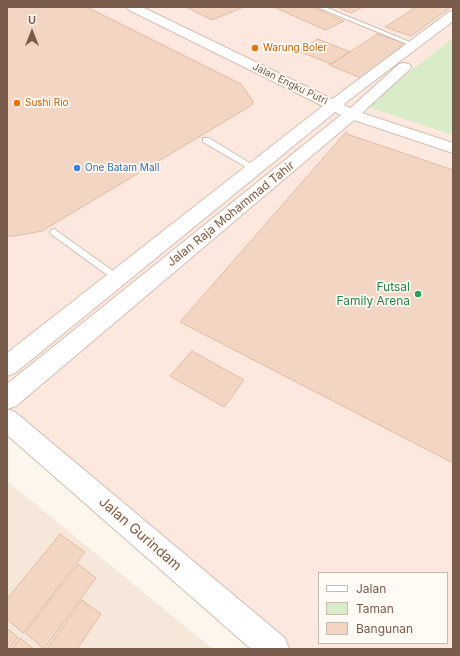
<!DOCTYPE html>
<style>
body{margin:0}
#map{position:relative;width:460px;height:656px;overflow:hidden;background:#fdf6ec;font-family:Inter,sans-serif}
canvas{display:block}
.frame{position:absolute;inset:0;border:8px solid #7a5c4d;pointer-events:none}
.legend{position:absolute;left:318px;top:572px;width:130px;height:72px;box-sizing:border-box;background:#fffaf3;border:1px solid #cabbb1;margin:0;padding:5px 7px;list-style:none;font-size:12px;color:#7a5c4d}
.legend li{display:flex;align-items:center;gap:8px;height:20px}
.legend b{width:20px;border:1px solid #cabbb1}
.north{position:absolute;left:12px;top:12px;width:40px;height:40px;-webkit-text-stroke:3px #fffaf3;paint-order:stroke;rotate:0deg;font-size:11px;font-weight:700;line-height:16px;text-align:center;color:#7a5c4d}
.north::after{content:'';display:block;margin:auto;width:14px;height:18px;background:#7a5c4d;clip-path:polygon(50% 0,100% 100%,50% 72%,0 100%)}
</style>
<div id="map">
<canvas width="460" height="656"></canvas>
<div class="frame"></div>
<ul class="legend">
<li><b style="height:5px;background:#fff"></b>Jalan</li>
<li><b style="height:11px;background:#d8ecc9"></b>Taman</li>
<li><b style="height:11px;background:#f3d5c3"></b>Bangunan</li>
</ul>
<div class="north">U</div>
</div>
<script>
const c = document.querySelector('canvas').getContext('2d');
c.lineJoin = 'round';
function fillPath(path, color) {
  c.fillStyle = color;
  c.fill(path, 'evenodd');
}
function shape(rows) {
  const path = new Path2D();
  for (const r of rows) {
    path.moveTo(r[0], r[1]);
    for (let i = 2; i < r.length; i += 2) path.lineTo(r[i], r[i + 1]);
  }
  return path;
}
function strokePath(path, color, width, dash) {
  c.strokeStyle = color;
  c.lineWidth = width;
  c.lineCap = dash ? 'butt' : 'round';
  c.setLineDash(dash || []);
  c.stroke(path);
}
function drawText(font, color, halo, rows, align = 'center') {
  c.font = font + ' Inter,sans-serif';
  c.lineWidth = 3.5;
  c.setLineDash([]);
  c.textBaseline = 'middle';
  c.strokeStyle = halo;
  c.fillStyle = color;
  for (const [text, x, y, turn = 0] of rows) {
    c.save();
    c.translate(x, y);
    c.rotate((+turn || 0) * Math.PI / 180);
    c.textAlign = isNaN(turn) ? turn : align;
    if (halo) c.strokeText(text, 0, 0);
    c.fillText(text, 0, 0);
    c.restore();
  }
}
const residential = shape([
 [7,481,213,649,7,649]
]);
const commercial = shape([
 [7,7,453,7,453,649,274,649,7,420],
 [319,573,447,573,447,643,319,643]
]);
const green = shape([
 [453,38,453,135,365,106]
]);
const building = shape([
 [7,7,87,7,241,84,253,101,252,105,42,231,14,236,7,236,7,7],
 [186,7,244,7,212,20,186,7],
 [274,7,312,7,344,21,325,30,274,7],
 [336,7,363,7,351,13,336,7],
 [416,7,451,7,411,36,385,27,416,7],
 [378,34,409,45,361,78,329,65,378,34],
 [318,39,350,52,331,64,298,51,318,39],
 [346,132,347,134,453,170,453,463,180,322,346,132],
 [192,351,244,380,224,407,170,376,192,351],
 [60,534,85,552,23,633,7,619,7,599,60,534],
 [78,564,96,578,44,649,25,633,78,564],
 [82,600,101,614,77,649,47,649,82,600],
 [7,628,18,637,9,649,7,649,7,628],
 [20,638,34,649,12,649,20,638]
]);
const service = shape([
 [317,7,325,7,417,45,412,46,317,7],
 [203,138,209,138,258,168,257,170,251,170,203,142,203,138],
 [54,229,120,276,122,278,120,280,114,280,51,234,50,232,51,230,54,229]
]);
const minor = shape([
 [7,409,15,412,285,638,289,649,251,649,7,435,7,409]
]);
const tertiary = shape([
 [453,11,453,21,345,103,340,104,335,103,333,100,335,97,449,12,453,11],
 [404,63,409,64,411,67,409,70,364,111,359,113,354,111,351,108,354,105,399,64,404,63]
]);
const secondary = shape([
 [127,7,142,7,332,99,340,96,345,97,347,100,344,105,350,108,359,103,364,105,367,108,362,113,453,143,453,153,354,120,16,406,7,409,7,384,341,115,335,112,15,373,7,376,7,353,323,106,129,10,127,7]
]);
const markers = [
 [255,48,4,"#e8710a"],
 [17,103,4,"#e8710a"],
 [77,168,4,"#3f7fe0"],
 [418,294,4,"#2e9e5b"]
];
const farFoodnames = [
 ["Warung Boler",263,48],
 ["Sushi Rio",25,103]
];
const farStreetnames = [
 ["Jalan Engku Putri",290,84,26]
];
const farShopnames = [
 ["One Batam Mall",85,168]
];
const streetNames = [
 ["Jalan Raja Mohammad Tahir",231,214,-39]
];
const leisureNames = [
 ["Futsal",410,287],
 ["Family Arena",410,301]
];
const nearStreetnames = [
 ["Jalan Gurindam",140,534,41]
];
fillPath(residential, '#f5e8da');
fillPath(commercial, '#fde8e0');
fillPath(green, '#d8ecc9');
fillPath(building, '#f3d5c3');
strokePath(building, '#e6bba3', 1);
strokePath(service, '#d1beb0', 2);
strokePath(minor, '#d1beb0', 2);
strokePath(tertiary, '#d1beb0', 2);
strokePath(secondary, '#d6c0b0', 2);
fillPath(service, '#fff');
fillPath(minor, '#fff');
fillPath(tertiary, '#fff');
fillPath(secondary, '#fff');
for (const [x, y, r, color] of markers) {
  const dot = new Path2D();
  dot.arc(x, y, r, 0, 2 * Math.PI);
  c.fillStyle = color;
  c.fill(dot);
  strokePath(dot, '#fffaf3', 1.5);
}
drawText('10px', '#c56008', '#fffaf3', farFoodnames, 'left');
drawText('10px', '#7a5c4d', '#fffaf3', farStreetnames);
drawText('10px', '#366cbe', '#fffaf3', farShopnames, 'left');
drawText('12px', '#7a5c4d', '#fffaf3', streetNames);
drawText('12px', '#27864d', '#fffaf3', leisureNames, 'right');
drawText('14px', '#7a5c4d', '#fffaf3', nearStreetnames);
</script>
